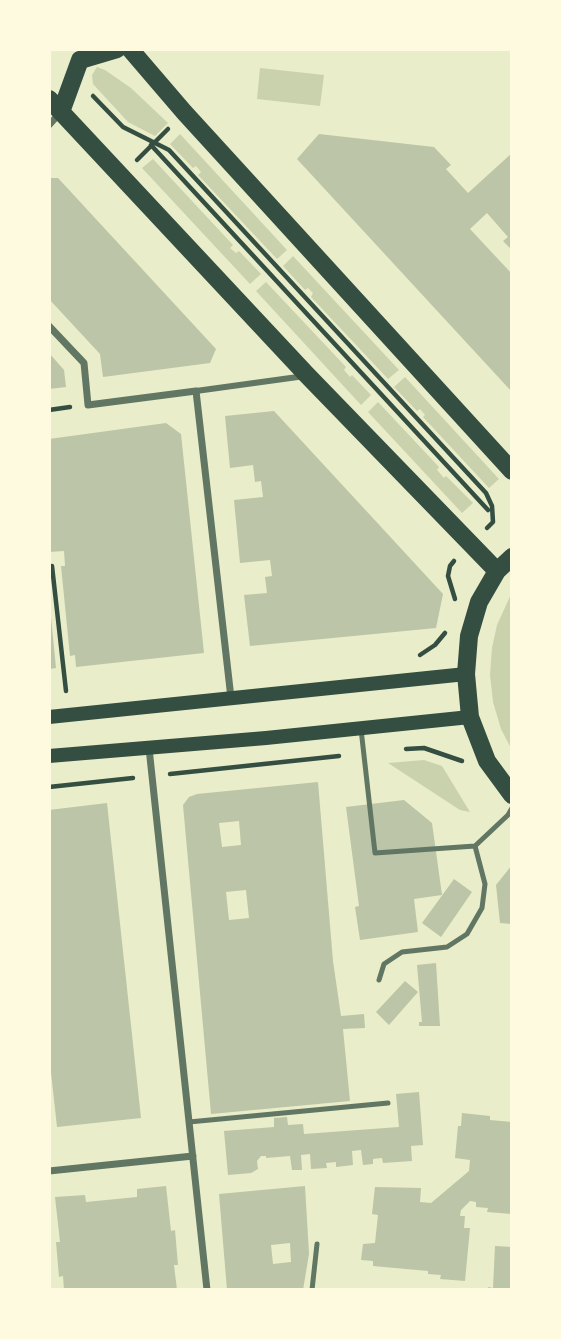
<!DOCTYPE html>
<style>
body{margin:0}
#map{position:relative;width:561px;height:1339px;overflow:hidden;background:#e9edc9;font-family:"Libre Baskerville",serif}
canvas{display:block}
.frame{position:absolute;inset:0;border:51px solid #fefae0;pointer-events:none}
</style>
<div id="map">
<canvas width="561" height="1339"></canvas>
<div class="frame"></div>
</div>
<script>
const c = document.querySelector('canvas').getContext('2d');
c.lineJoin = 'round';
function fillPath(path, color) {
  c.fillStyle = color;
  c.fill(path, 'evenodd');
}
function shape(rows) {
  const path = new Path2D();
  for (const r of rows) {
    path.moveTo(r[0], r[1]);
    for (let i = 2; i < r.length; i += 2) path.lineTo(r[i], r[i + 1]);
  }
  return path;
}
function strokePath(path, color, width, dash) {
  c.strokeStyle = color;
  c.lineWidth = width;
  c.lineCap = dash ? 'butt' : 'round';
  c.setLineDash(dash || []);
  c.stroke(path);
}
const green = shape([
 [97,67,105,70,131,88,168,123,155,136,128,122,93,84,92,75],
 [260,68,324,75,320,106,257,99],
 [180,134,287,250,277,259,198,175,201,172,196,166,193,168,170,144],
 [153,159,233,245,230,248,236,253,239,251,261,274,250,284,142,168],
 [293,256,399,370,388,379,311,297,313,293,308,288,305,290,283,266],
 [266,282,346,367,344,370,350,377,352,375,371,395,361,405,256,291],
 [405,377,499,479,489,488,423,417,425,415,420,409,417,411,394,387],
 [378,402,439,467,437,470,444,478,446,476,473,503,462,513,368,412],
 [512,592,512,750,501,729,493,702,490,675,492,648,497,625],
 [424,760,442,766,470,812,460,810,388,763]
]);
const building = shape([
 [319,134,434,147,451,165,446,169,468,193,512,153,512,250,503,241,508,237,487,213,470,229,512,274,512,392,297,159],
 [49,178,58,178,216,349,210,363,103,377,100,354,49,299],
 [49,353,64,370,66,387,49,389],
 [274,411,443,594,436,628,250,646,244,595,267,593,265,577,272,576,270,560,240,563,234,500,263,497,261,481,255,482,253,465,230,468,225,416],
 [166,423,181,434,204,653,76,667,75,655,70,656,61,566,65,566,64,551,49,552,49,439],
 [49,617,51,617,56,668,49,669],
 [318,782,333,961,341,1016,364,1014,365,1028,343,1029,350,1101,211,1114,183,805,189,797,197,794],
 [239,821,241,845,222,847,219,823],
 [246,890,249,918,229,920,226,892],
 [404,800,432,823,442,895,414,899,418,932,360,940,355,907,359,906,346,807],
 [107,803,141,1118,57,1127,49,1054,49,810],
 [512,865,512,924,500,923,496,885],
 [454,879,472,892,441,937,422,923],
 [436,963,440,1026,419,1026,419,1022,422,1022,417,965],
 [405,981,418,992,389,1025,376,1012],
 [419,1092,423,1145,411,1146,412,1161,383,1163,382,1158,373,1159,373,1164,363,1165,361,1150,352,1151,353,1165,336,1167,336,1162,326,1163,327,1168,311,1169,310,1154,301,1155,302,1170,292,1170,290,1156,266,1158,266,1156,261,1156,257,1161,258,1169,251,1173,228,1175,224,1131,274,1127,274,1118,287,1117,288,1125,303,1124,304,1134,399,1127,396,1094],
 [462,1113,490,1116,490,1120,512,1122,512,1214,487,1212,488,1208,476,1207,476,1202,470,1201,461,1210,460,1216,465,1216,464,1228,470,1228,465,1281,440,1279,441,1275,428,1274,428,1271,373,1266,373,1261,361,1260,363,1244,375,1243,378,1215,372,1214,375,1187,421,1188,420,1202,431,1203,469,1171,470,1160,455,1158,458,1126,461,1126],
 [166,1186,171,1231,175,1230,178,1265,174,1265,177,1290,64,1290,63,1276,59,1277,56,1242,60,1242,55,1197,85,1195,86,1202,137,1197,137,1189],
 [305,1186,309,1254,303,1290,227,1290,219,1194],
 [290,1243,291,1262,273,1264,271,1245],
 [495,1246,512,1247,512,1290,488,1290,488,1287,493,1288]
]);
const path = shape([
 [93,96,123,127,169,150,486,493,492,506,493,522,487,528],
 [151,145,488,510],
 [137,160,168,129],
 [49,410,70,407],
 [454,561,450,566,448,576,455,599],
 [52,566,66,691],
 [420,655,435,645,445,633],
 [406,749,424,748,462,761],
 [170,774,339,756],
 [49,787,133,778]
]);
const service = shape([
 [361,729,375,853,475,846,508,815,512,808],
 [379,980,384,964,402,952,447,947,467,934,482,908,485,884,475,846],
 [189,1122,388,1103],
 [312,1290,317,1244]
]);
const pedestrian = shape([
 [196,391,305,376]
]);
const minor = shape([
 [49,125,60,113],
 [49,326,84,363,88,405,196,391,231,698],
 [149,748,207,1290],
 [49,1171,193,1156]
]);
const secondary = shape([
 [49,717,466,674],
 [49,756,266,738,470,717]
]);
const primary = shape([
 [130,49,184,112,512,471],
 [49,99,307,375,497,571],
 [61,112,80,60,117,49],
 [512,557,497,571,479,602,469,636,466,674,470,717,487,761,512,795]
]);
fillPath(green, '#cad2ad');
fillPath(building, '#bcc5a7');
strokePath(path, '#344e41', 4.5);
strokePath(service, '#617663', 5);
strokePath(pedestrian, '#617663', 6);
strokePath(minor, '#617663', 7);
strokePath(secondary, '#344e41', 14);
strokePath(primary, '#344e41', 18);
</script>
